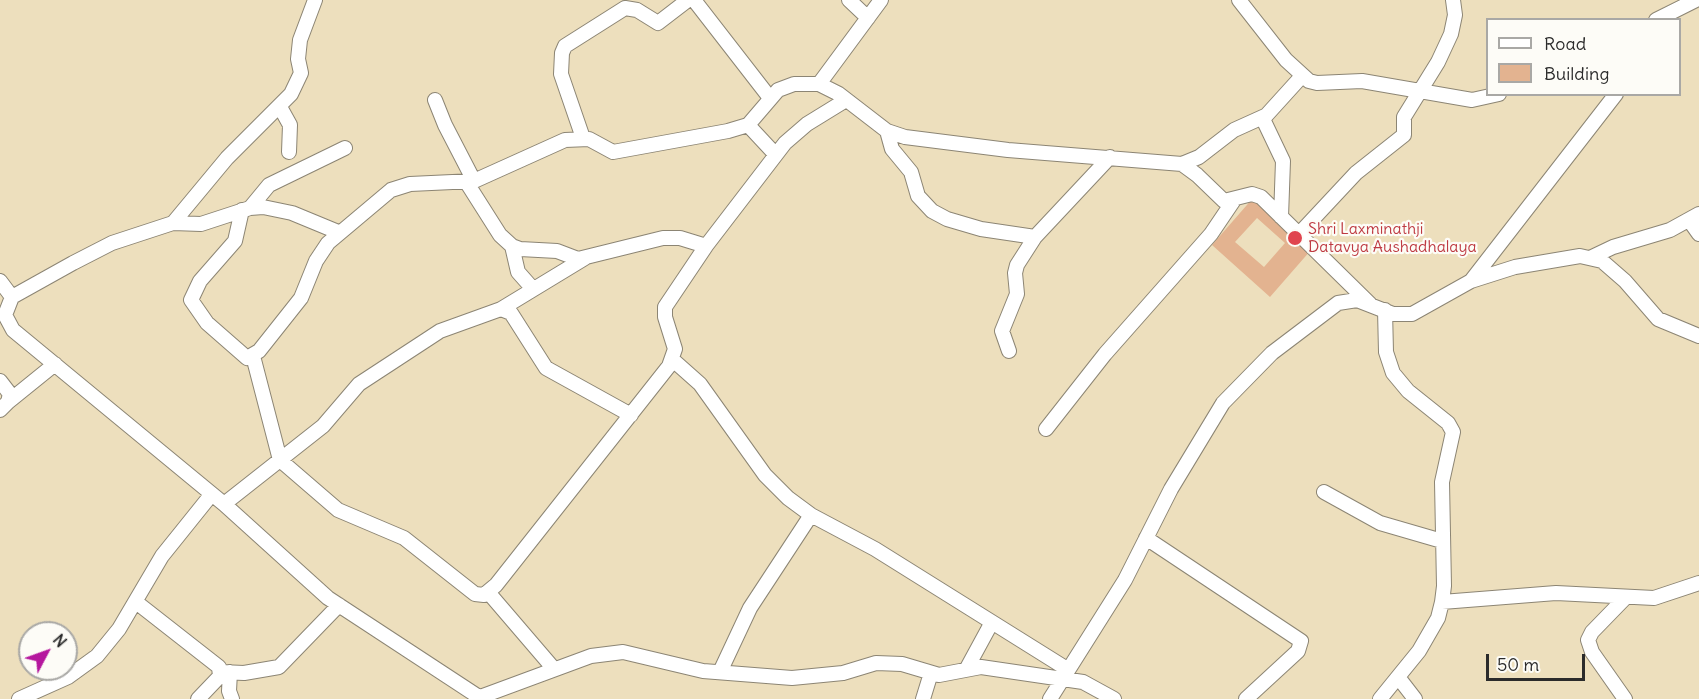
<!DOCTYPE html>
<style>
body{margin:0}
#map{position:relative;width:1699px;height:699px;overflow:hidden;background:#eddfbd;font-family:Delius,sans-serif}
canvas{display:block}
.legend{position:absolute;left:1486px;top:18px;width:195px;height:78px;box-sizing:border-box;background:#fdfcf7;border:2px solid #a9a8a5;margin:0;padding:8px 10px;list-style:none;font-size:18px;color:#2b2b2b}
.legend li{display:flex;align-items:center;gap:12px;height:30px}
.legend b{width:30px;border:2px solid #a9a8a5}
.north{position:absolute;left:18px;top:621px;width:60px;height:60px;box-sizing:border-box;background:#fdfcf7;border:2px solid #a9a8a5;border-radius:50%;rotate:49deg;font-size:16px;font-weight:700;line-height:24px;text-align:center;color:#2b2b2b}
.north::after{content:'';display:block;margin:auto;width:21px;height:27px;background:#b5179e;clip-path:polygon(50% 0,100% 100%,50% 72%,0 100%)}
.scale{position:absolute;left:1486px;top:654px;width:99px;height:27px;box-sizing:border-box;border:3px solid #2b2b2b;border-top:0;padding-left:8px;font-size:18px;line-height:21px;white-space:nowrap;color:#2b2b2b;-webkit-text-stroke:4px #fdfcf7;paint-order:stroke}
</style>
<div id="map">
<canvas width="1699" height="699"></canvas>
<ul class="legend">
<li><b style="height:8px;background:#fff"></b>Road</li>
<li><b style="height:16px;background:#e3b390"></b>Building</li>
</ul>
<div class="north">N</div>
<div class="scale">50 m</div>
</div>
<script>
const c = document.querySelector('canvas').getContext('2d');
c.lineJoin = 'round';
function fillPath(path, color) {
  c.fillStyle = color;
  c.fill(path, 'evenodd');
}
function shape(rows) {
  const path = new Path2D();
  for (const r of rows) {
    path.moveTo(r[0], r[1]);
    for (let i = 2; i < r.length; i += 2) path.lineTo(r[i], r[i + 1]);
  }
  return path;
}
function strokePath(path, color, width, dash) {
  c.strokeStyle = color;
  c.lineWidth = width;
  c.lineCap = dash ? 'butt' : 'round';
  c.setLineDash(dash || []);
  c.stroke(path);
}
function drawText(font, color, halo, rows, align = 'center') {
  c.font = font + ' Delius,sans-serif';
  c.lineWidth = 4.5;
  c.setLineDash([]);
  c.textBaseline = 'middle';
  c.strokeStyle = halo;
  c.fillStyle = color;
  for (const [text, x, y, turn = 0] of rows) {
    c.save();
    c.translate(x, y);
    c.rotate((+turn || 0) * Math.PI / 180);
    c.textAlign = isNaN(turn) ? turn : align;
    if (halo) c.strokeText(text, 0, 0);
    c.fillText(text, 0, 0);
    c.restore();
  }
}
const building = shape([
 [1253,198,1311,250,1270,297,1212,245],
 [1257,218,1285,243,1264,267,1235,242]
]);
const street = shape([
 [315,0,300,40,298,59,301,73,291,94,227,158,173,223,112,243,73,263,12,297,5,315,13,330,224,504,328,598,482,699],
 [694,0,770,98],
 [849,0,868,18],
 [1239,0,1286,60,1309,81,1317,83,1362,81,1472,100,1499,94],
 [1656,20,1696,0],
 [819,84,881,0],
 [435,100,445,125,474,181],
 [280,107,290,125,289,152],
 [748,125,775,154],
 [887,131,892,149,911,172,918,196,932,211,947,219,981,229,1035,237],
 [583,138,561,74,562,53,565,46,625,8,637,10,658,23,688,0],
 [1182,164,1199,157,1234,130,1265,116],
 [467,183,500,235,512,246,520,249,557,251,578,259,663,238,680,238,706,246],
 [250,208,269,185,345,148],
 [242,210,235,241,200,281,191,300,207,323,247,358,259,351,301,298,316,261,328,243,391,190,410,184,474,181,565,140,589,139,613,152,728,131,748,125,778,90,794,84,819,84,839,94,887,131,905,137,1008,150,1182,164,1197,175,1224,201,1252,194,1261,197,1370,304],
 [1281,217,1283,161,1263,119,1302,76],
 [1689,220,1699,234],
 [173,223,201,224,250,208,263,207,292,213,338,232],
 [1299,234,1356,173,1404,135,1404,117,1438,62,1451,34,1455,15,1453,0],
 [512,246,518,272,533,289],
 [1592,257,1613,247,1670,230,1699,214],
 [0,281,12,297],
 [1471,281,1616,94],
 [501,309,585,258],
 [1009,351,1002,331,1017,294,1015,273,1017,265,1035,237,1110,157],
 [253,356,280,460,338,510,404,538,475,594,484,595,496,585,669,366,675,349,665,317,665,307,706,246,785,143,807,124,846,100],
 [673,360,700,384,765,475,788,498,811,515,875,549,1067,669],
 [0,381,10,394,8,402,0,410],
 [8,402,55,364],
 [1046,429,1105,354,1211,234,1234,200],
 [1324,492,1380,523,1442,541],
 [224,504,323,426,359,384,440,331,501,309,511,313,546,368,631,415],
 [1146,538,1301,641,1298,651,1246,699],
 [488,592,554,669],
 [136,602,219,667,220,676,198,699],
 [1442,602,1556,593,1654,598,1699,583],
 [967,668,992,622],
 [221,672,244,673,279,667,339,605],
 [230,672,229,691,232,699],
 [720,672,750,608,811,515],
 [1398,677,1415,699],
 [480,697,591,656,623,652,703,671,792,678,843,673,876,663,902,664,939,675,981,667,1083,682,1114,699],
 [19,699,68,677,97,656,119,629,162,556,211,495],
 [923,699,931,673],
 [1050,699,1125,580,1171,489,1223,403,1272,353,1338,303,1357,300,1393,314,1412,314,1471,281,1515,267,1580,256,1602,261,1625,281,1658,319,1699,336],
 [1380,699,1419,651,1438,618,1442,602,1444,586,1442,482,1453,432,1448,423,1408,391,1393,373,1386,352,1385,310],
 [1625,699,1592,652,1588,640,1592,632,1626,597]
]);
const markers = [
 [1295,238,8,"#e0444e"]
];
const healthNames = [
 ["Shri Laxminathji",1308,229],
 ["Datavya Aushadhalaya",1308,247]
];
fillPath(building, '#e3b390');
strokePath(street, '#8c8574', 16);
strokePath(street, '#fff', 14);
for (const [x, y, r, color] of markers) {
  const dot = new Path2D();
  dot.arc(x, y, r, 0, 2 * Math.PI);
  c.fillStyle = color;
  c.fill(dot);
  strokePath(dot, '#fdfcf7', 2);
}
drawText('16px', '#be3a42', '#fdfcf7', healthNames, 'left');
</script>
